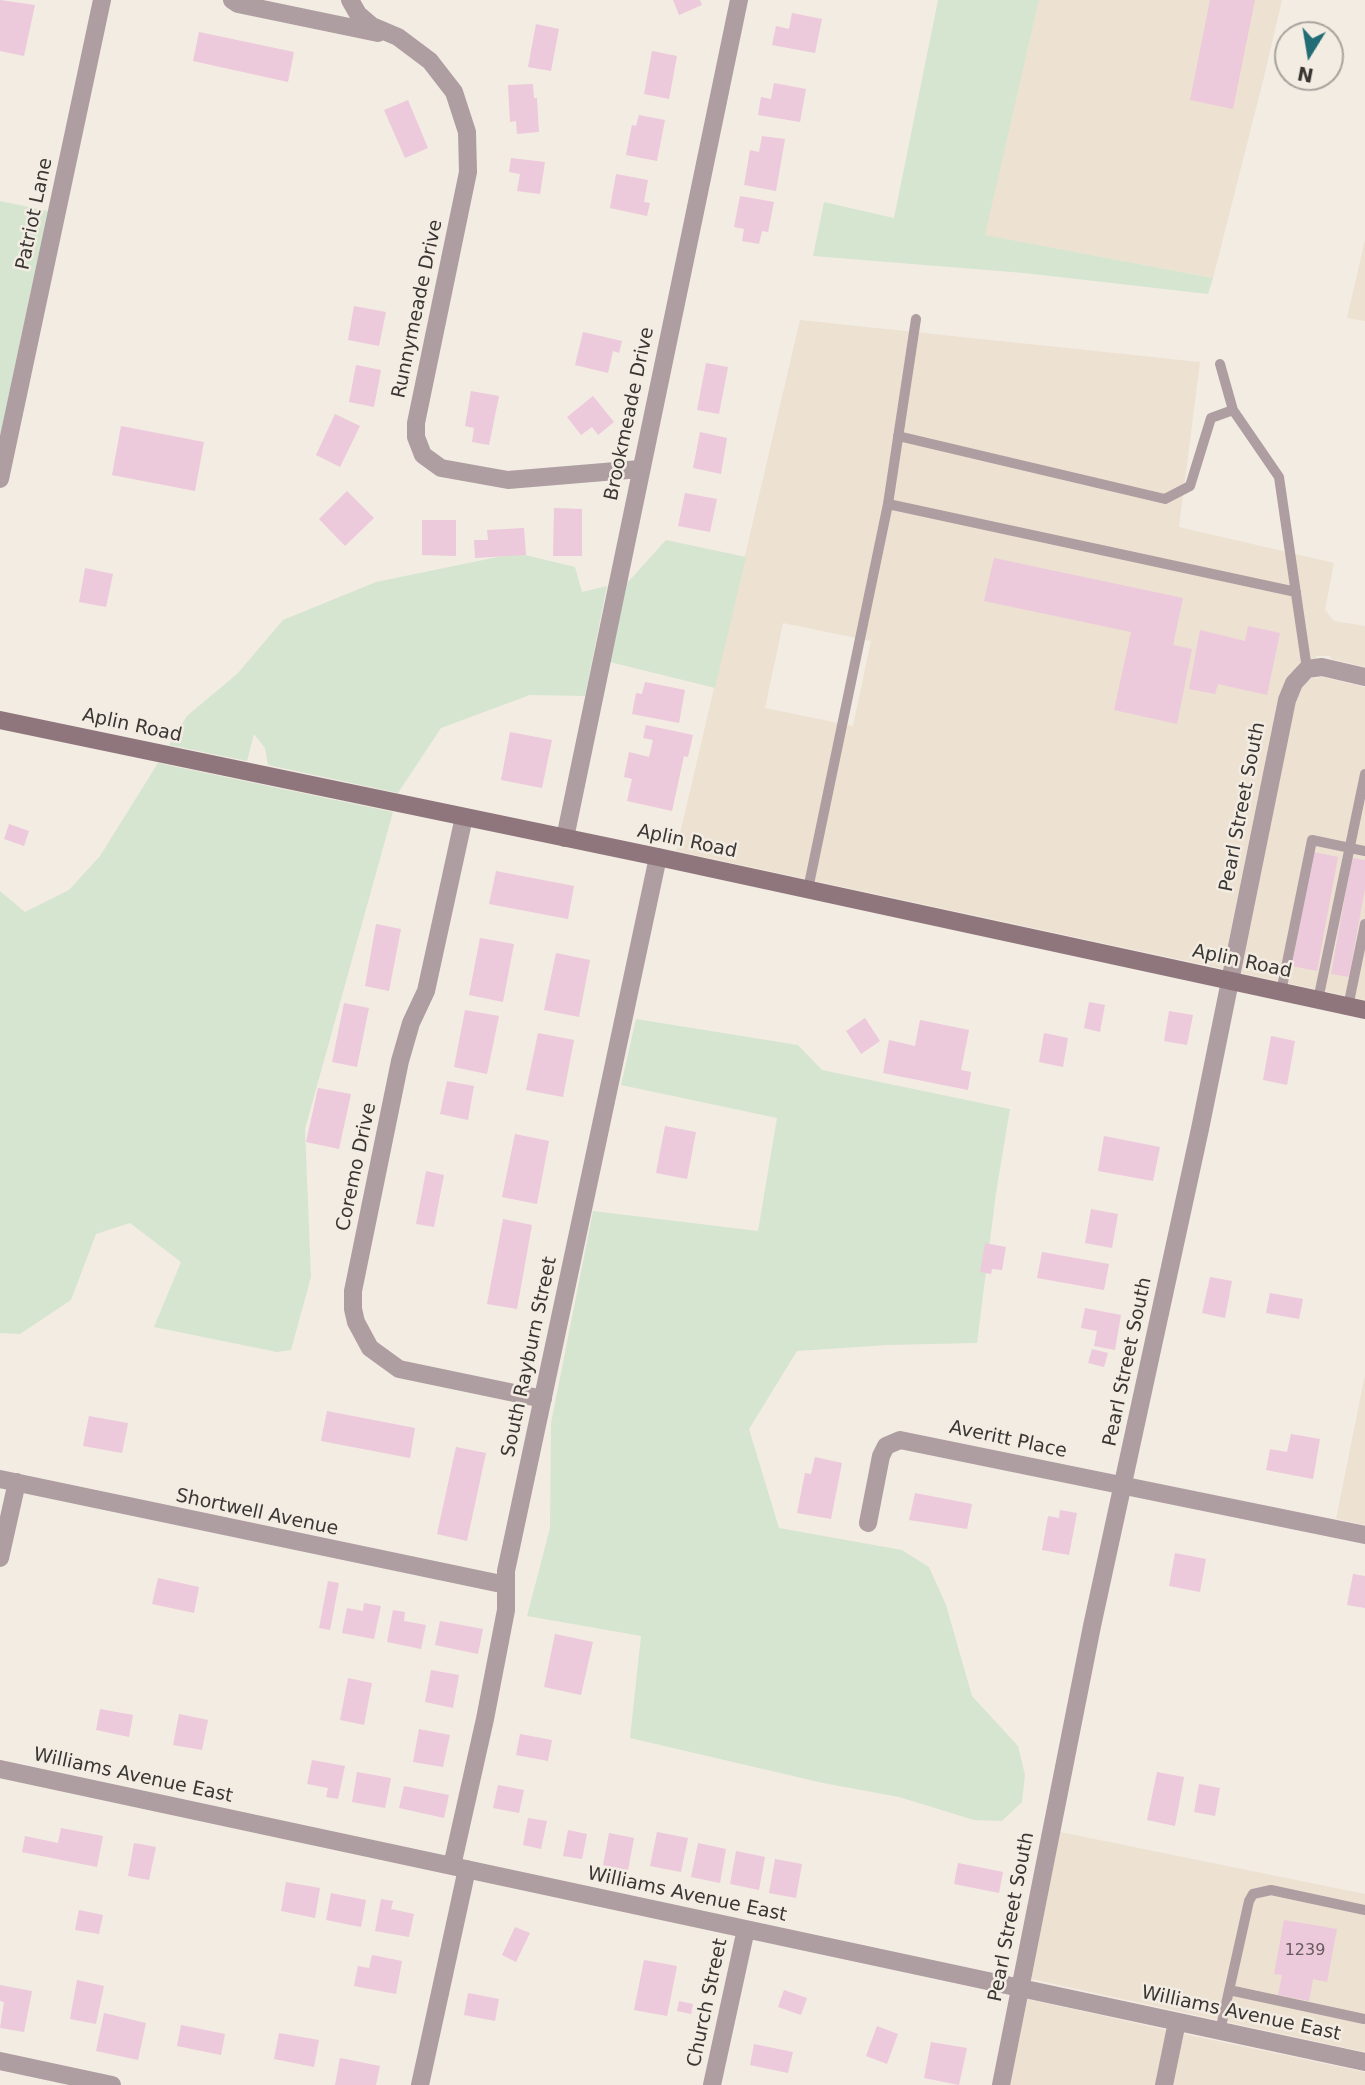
<!DOCTYPE html>
<style>
body{margin:0}
#map{position:relative;width:1365px;height:2085px;overflow:hidden;background:#f3ece3;font-family:"DejaVu Sans",sans-serif}
canvas{display:block}
.north{position:absolute;left:1274px;top:21px;width:70px;height:70px;box-sizing:border-box;background:#f3ece3;border:2px solid #a9a39d;border-radius:50%;rotate:191deg;font-size:19px;font-weight:700;line-height:28px;text-align:center;color:#393633}
.north::after{content:'';display:block;margin:auto;width:24px;height:32px;background:#226c76;clip-path:polygon(50% 0,100% 100%,50% 72%,0 100%)}
</style>
<div id="map">
<canvas width="1365" height="2085"></canvas>
<div class="north">N</div>
</div>
<script>
const c = document.querySelector('canvas').getContext('2d');
c.lineJoin = 'round';
function fillPath(path, color) {
  c.fillStyle = color;
  c.fill(path, 'evenodd');
}
function shape(rows) {
  const path = new Path2D();
  for (const r of rows) {
    path.moveTo(r[0], r[1]);
    for (let i = 2; i < r.length; i += 2) path.lineTo(r[i], r[i + 1]);
  }
  return path;
}
function strokePath(path, color, width, dash) {
  c.strokeStyle = color;
  c.lineWidth = width;
  c.lineCap = dash ? 'butt' : 'round';
  c.setLineDash(dash || []);
  c.stroke(path);
}
function drawText(font, color, halo, rows, align = 'center') {
  c.font = font + ' "DejaVu Sans",sans-serif';
  c.lineWidth = 5;
  c.setLineDash([]);
  c.textBaseline = 'middle';
  c.strokeStyle = halo;
  c.fillStyle = color;
  for (const [text, x, y, turn = 0] of rows) {
    c.save();
    c.translate(x, y);
    c.rotate((+turn || 0) * Math.PI / 180);
    c.textAlign = isNaN(turn) ? turn : align;
    if (halo) c.strokeText(text, 0, 0);
    c.fillText(text, 0, 0);
    c.restore();
  }
}
const built = shape([
 [1039,0,1282,0,1264,77,1213,278,984,235],
 [1365,240,1365,321,1347,318],
 [800,320,1200,362,1179,527,1334,563,1325,610,1334,621,1365,626,1365,667,1331,659,1330,656,1316,656,1316,658,1301,662,1286,679,1278,698,1223,969,676,851],
 [783,623,871,641,853,726,765,708],
 [1322,677,1365,687,1365,1000,1240,973,1295,702,1300,689,1310,679],
 [1365,1375,1365,1525,1336,1519],
 [1060,1832,1365,1894,1365,2052,1031,1979],
 [1027,1999,1167,2030,1155,2085,1010,2085],
 [1184,2034,1365,2072,1365,2085,1173,2085]
]);
const green = shape([
 [938,0,1039,0,985,235,1213,278,1208,294,1024,273,813,256,824,202,894,218],
 [0,201,48,211,0,436],
 [666,540,746,557,715,688,610,662,626,582,629,581],
 [517,553,575,567,582,592,607,586,585,696,530,695,441,728,398,793,268,765,265,748,254,734,247,761,169,745,187,716,238,673,283,620,376,582],
 [158,763,393,812,305,1129,311,1277,291,1350,277,1352,154,1327,181,1262,130,1223,96,1234,71,1300,20,1334,0,1333,0,891,25,912,69,890,100,856],
 [636,1019,798,1045,822,1070,1010,1109,996,1193,977,1343,888,1345,797,1351,749,1429,779,1528,902,1550,929,1567,946,1605,972,1696,1018,1746,1025,1775,1022,1802,1002,1821,974,1820,899,1797,823,1783,630,1738,641,1636,527,1616,550,1528,551,1423,593,1211,758,1231,777,1118,621,1085]
]);
const building = shape([
 [0,0,35,5,24,56,0,51],
 [673,0,700,0,702,5,679,15],
 [1210,0,1255,0,1233,109,1190,100],
 [792,13,822,19,815,53,772,45,776,26,789,29],
 [536,24,559,29,551,71,528,67],
 [199,32,294,52,288,82,193,61],
 [652,51,677,56,669,99,644,94],
 [774,83,806,89,800,122,758,115,761,97,771,99],
 [533,84,534,98,537,98,539,132,517,134,516,121,510,122,508,85],
 [408,100,428,148,405,158,384,110],
 [639,115,665,120,657,161,626,155,632,125,636,126],
 [762,136,785,139,776,191,744,185,750,150,759,152],
 [511,158,545,162,540,194,517,191,520,174,509,172],
 [616,174,648,180,644,202,650,203,647,216,610,208],
 [740,196,774,202,768,232,762,231,759,244,742,241,744,229,734,227],
 [354,306,386,312,379,346,348,340],
 [583,332,622,341,619,353,613,351,608,373,575,365],
 [706,363,728,367,719,414,697,410],
 [356,365,381,370,374,407,349,402],
 [471,391,499,396,489,445,472,442,474,428,465,426],
 [593,396,614,422,598,435,592,427,581,435,567,417],
 [335,414,360,426,340,467,316,455],
 [121,426,204,442,195,491,112,475],
 [700,432,727,438,721,474,693,468],
 [347,491,374,518,345,546,319,519],
 [685,493,717,499,710,532,678,526],
 [554,508,582,509,582,556,553,556],
 [422,520,456,520,456,556,422,555],
 [524,528,526,555,475,558,474,540,488,540,487,530],
 [994,558,1183,598,1173,645,1192,649,1177,724,1114,710,1131,632,984,601],
 [85,568,113,574,106,607,79,602],
 [1248,626,1280,633,1267,695,1218,684,1215,694,1189,689,1200,630,1245,641],
 [645,682,685,690,679,723,632,714,636,693,642,694],
 [646,725,693,735,688,757,684,756,672,811,627,801,632,779,624,777,629,752,649,757,653,740,643,738],
 [510,732,552,740,542,788,501,780],
 [9,824,29,831,24,846,4,839],
 [1313,852,1338,857,1317,971,1292,966],
 [1352,858,1365,860,1365,888,1349,977,1331,974],
 [496,871,574,886,568,919,489,904],
 [376,924,401,929,389,991,365,986],
 [480,938,514,944,503,1002,469,995],
 [556,953,590,960,579,1017,544,1010],
 [1089,1002,1105,1005,1100,1032,1084,1028],
 [344,1003,369,1008,357,1067,332,1062],
 [465,1010,499,1016,487,1074,454,1067],
 [1169,1011,1193,1015,1187,1045,1164,1041],
 [865,1018,880,1041,861,1054,846,1031],
 [920,1020,969,1030,961,1070,971,1072,968,1090,883,1073,889,1040,915,1046],
 [538,1033,574,1040,563,1097,526,1090],
 [1044,1033,1068,1038,1063,1067,1039,1062],
 [1271,1036,1295,1041,1287,1085,1263,1080],
 [447,1081,474,1086,468,1120,440,1114],
 [318,1088,351,1094,339,1149,306,1142],
 [665,1126,696,1132,687,1179,656,1173],
 [515,1134,549,1141,537,1204,502,1197],
 [1104,1136,1160,1147,1153,1181,1098,1171],
 [426,1171,444,1175,434,1227,416,1224],
 [1091,1209,1118,1214,1112,1248,1085,1243],
 [503,1219,532,1225,517,1309,487,1304],
 [985,1243,1006,1247,1002,1270,992,1269,991,1274,980,1272],
 [1042,1252,1109,1264,1104,1290,1037,1278],
 [1210,1277,1232,1281,1225,1318,1202,1313],
 [1270,1293,1303,1299,1299,1319,1266,1313],
 [1085,1308,1121,1315,1115,1350,1094,1346,1097,1331,1081,1328],
 [1092,1349,1108,1353,1104,1367,1088,1363],
 [327,1411,415,1428,410,1458,321,1441],
 [89,1416,128,1423,122,1453,83,1446],
 [1291,1434,1320,1439,1313,1479,1266,1470,1270,1449,1287,1452],
 [456,1447,486,1453,467,1541,437,1534],
 [815,1457,842,1463,831,1519,797,1513,805,1473,811,1474],
 [915,1493,972,1504,967,1529,909,1520],
 [1060,1510,1077,1513,1069,1555,1042,1550,1048,1516,1059,1518],
 [1175,1553,1206,1559,1200,1592,1169,1586],
 [1353,1574,1365,1576,1365,1608,1347,1605],
 [158,1578,199,1587,194,1613,152,1604],
 [328,1581,339,1583,330,1630,319,1628],
 [364,1603,381,1606,374,1639,342,1633,347,1608,363,1611],
 [393,1610,405,1612,404,1621,426,1625,421,1649,387,1642],
 [440,1621,483,1629,478,1654,435,1645],
 [555,1634,593,1642,581,1695,544,1687],
 [431,1670,459,1675,453,1708,425,1702],
 [348,1678,372,1683,364,1725,340,1720],
 [100,1709,133,1715,129,1737,96,1730],
 [179,1714,208,1720,202,1750,173,1745],
 [419,1729,450,1735,443,1767,413,1762],
 [520,1734,552,1740,548,1761,516,1755],
 [312,1760,345,1766,338,1799,326,1797,328,1788,307,1784],
 [357,1772,391,1778,385,1808,352,1802],
 [1157,1772,1184,1777,1175,1826,1147,1820],
 [1199,1784,1220,1788,1215,1816,1194,1812],
 [498,1785,524,1790,519,1813,493,1808],
 [404,1786,449,1795,444,1818,399,1808],
 [528,1818,547,1821,541,1849,523,1845],
 [61,1828,103,1836,97,1867,22,1852,25,1836,58,1843],
 [568,1830,587,1834,582,1859,563,1856],
 [657,1832,688,1838,681,1872,650,1866],
 [609,1833,634,1838,628,1870,603,1865],
 [134,1843,156,1847,149,1880,128,1876],
 [698,1843,726,1849,720,1883,691,1877],
 [736,1851,765,1857,759,1890,730,1884],
 [775,1859,802,1864,796,1898,769,1893],
 [958,1863,1003,1872,999,1893,954,1884],
 [286,1882,320,1888,315,1918,281,1911],
 [331,1893,366,1900,361,1927,326,1920],
 [381,1899,393,1901,391,1909,414,1914,409,1937,375,1931],
 [79,1910,103,1915,99,1934,75,1930],
 [1284,1920,1337,1929,1327,1982,1313,1979,1309,2001,1278,1995,1282,1975,1274,1974],
 [515,1927,530,1933,516,1962,502,1955],
 [372,1955,402,1961,396,1994,354,1986,358,1966,369,1968],
 [644,1960,677,1966,667,2016,634,2010],
 [77,1980,104,1986,96,2024,70,2019],
 [0,1985,32,1991,24,2032,0,2028,4,2002,0,2001],
 [784,1990,807,1998,801,2015,778,2007],
 [468,1993,499,1999,495,2021,464,2015],
 [679,2001,693,2004,691,2014,677,2011],
 [104,2013,146,2023,138,2060,96,2051],
 [181,2025,225,2034,221,2055,177,2046],
 [877,2026,898,2034,887,2064,866,2056],
 [279,2033,319,2040,314,2067,274,2059],
 [931,2042,967,2048,959,2085,924,2078],
 [754,2044,793,2052,788,2073,750,2065],
 [340,2058,380,2066,376,2085,335,2085]
]);
const lane = shape([
 [1220,364,1233,410,1279,477,1307,669],
 [898,436,1165,499,1190,486,1211,418,1233,410],
 [888,504,1296,592],
 [808,889,888,504,916,319],
 [1281,992,1312,840,1365,851],
 [1318,1000,1365,774],
 [1348,1007,1365,924],
 [1229,1990,1364,2019],
 [1220,2031,1249,1901,1253,1894,1271,1890,1365,1910]
]);
const street = shape([
 [232,0,238,4,378,33],
 [350,0,358,14,372,26,398,37,430,61,454,92,467,132,468,172,416,423,416,437,423,455,441,468,508,480,640,469],
 [0,479,102,0],
 [464,817,426,991,411,1023,400,1061,353,1291,353,1309,356,1322,370,1348,399,1369,543,1399],
 [565,838,739,0],
 [0,1479,506,1585],
 [868,1523,881,1456,886,1446,900,1440,1365,1535],
 [0,1558,17,1482],
 [0,1769,1365,2062],
 [452,1866,485,1719,506,1610,506,1571,658,857],
 [0,2061,112,2085],
 [420,2085,467,1869],
 [712,2085,746,1929],
 [1001,2085,1092,1626,1200,1129,1287,700,1294,683,1307,669,1322,667,1365,677],
 [1164,2085,1177,2022]
]);
const secondary = shape([
 [0,720,658,857,1365,1010]
]);
const numberNames = [
 ["1239",1305,1951]
];
const streetNames = [
 ["Patriot Lane",35,214,-78],
 ["Runnymeade Drive",418,309,-78],
 ["Brookmeade Drive",630,414,-78],
 ["Aplin Road",132,726,12],
 ["Pearl Street South",1243,807,-79],
 ["Aplin Road",687,842,12],
 ["Aplin Road",1242,962,12],
 ["Coremo Drive",357,1167,-78],
 ["South Rayburn Street",530,1357,-78],
 ["Pearl Street South",1128,1362,-78],
 ["Averitt Place",1008,1440,12],
 ["Shortwell Avenue",257,1513,12],
 ["Williams Avenue East",133,1776,12],
 ["Williams Avenue East",687,1895,12],
 ["Pearl Street South",1012,1917,-79],
 ["Church Street",708,2003,-78],
 ["Williams Avenue East",1241,2014,12]
];
fillPath(built, '#ede1d1');
fillPath(green, '#d6e5cf');
fillPath(building, '#ecc9db');
strokePath(lane, '#ae9da1', 10);
strokePath(street, '#ae9da1', 18);
strokePath(secondary, '#8f767d', 18);
drawText('16px', '#665b5d', null, numberNames);
drawText('19px', '#393633', '#f3ece3', streetNames);
</script>
